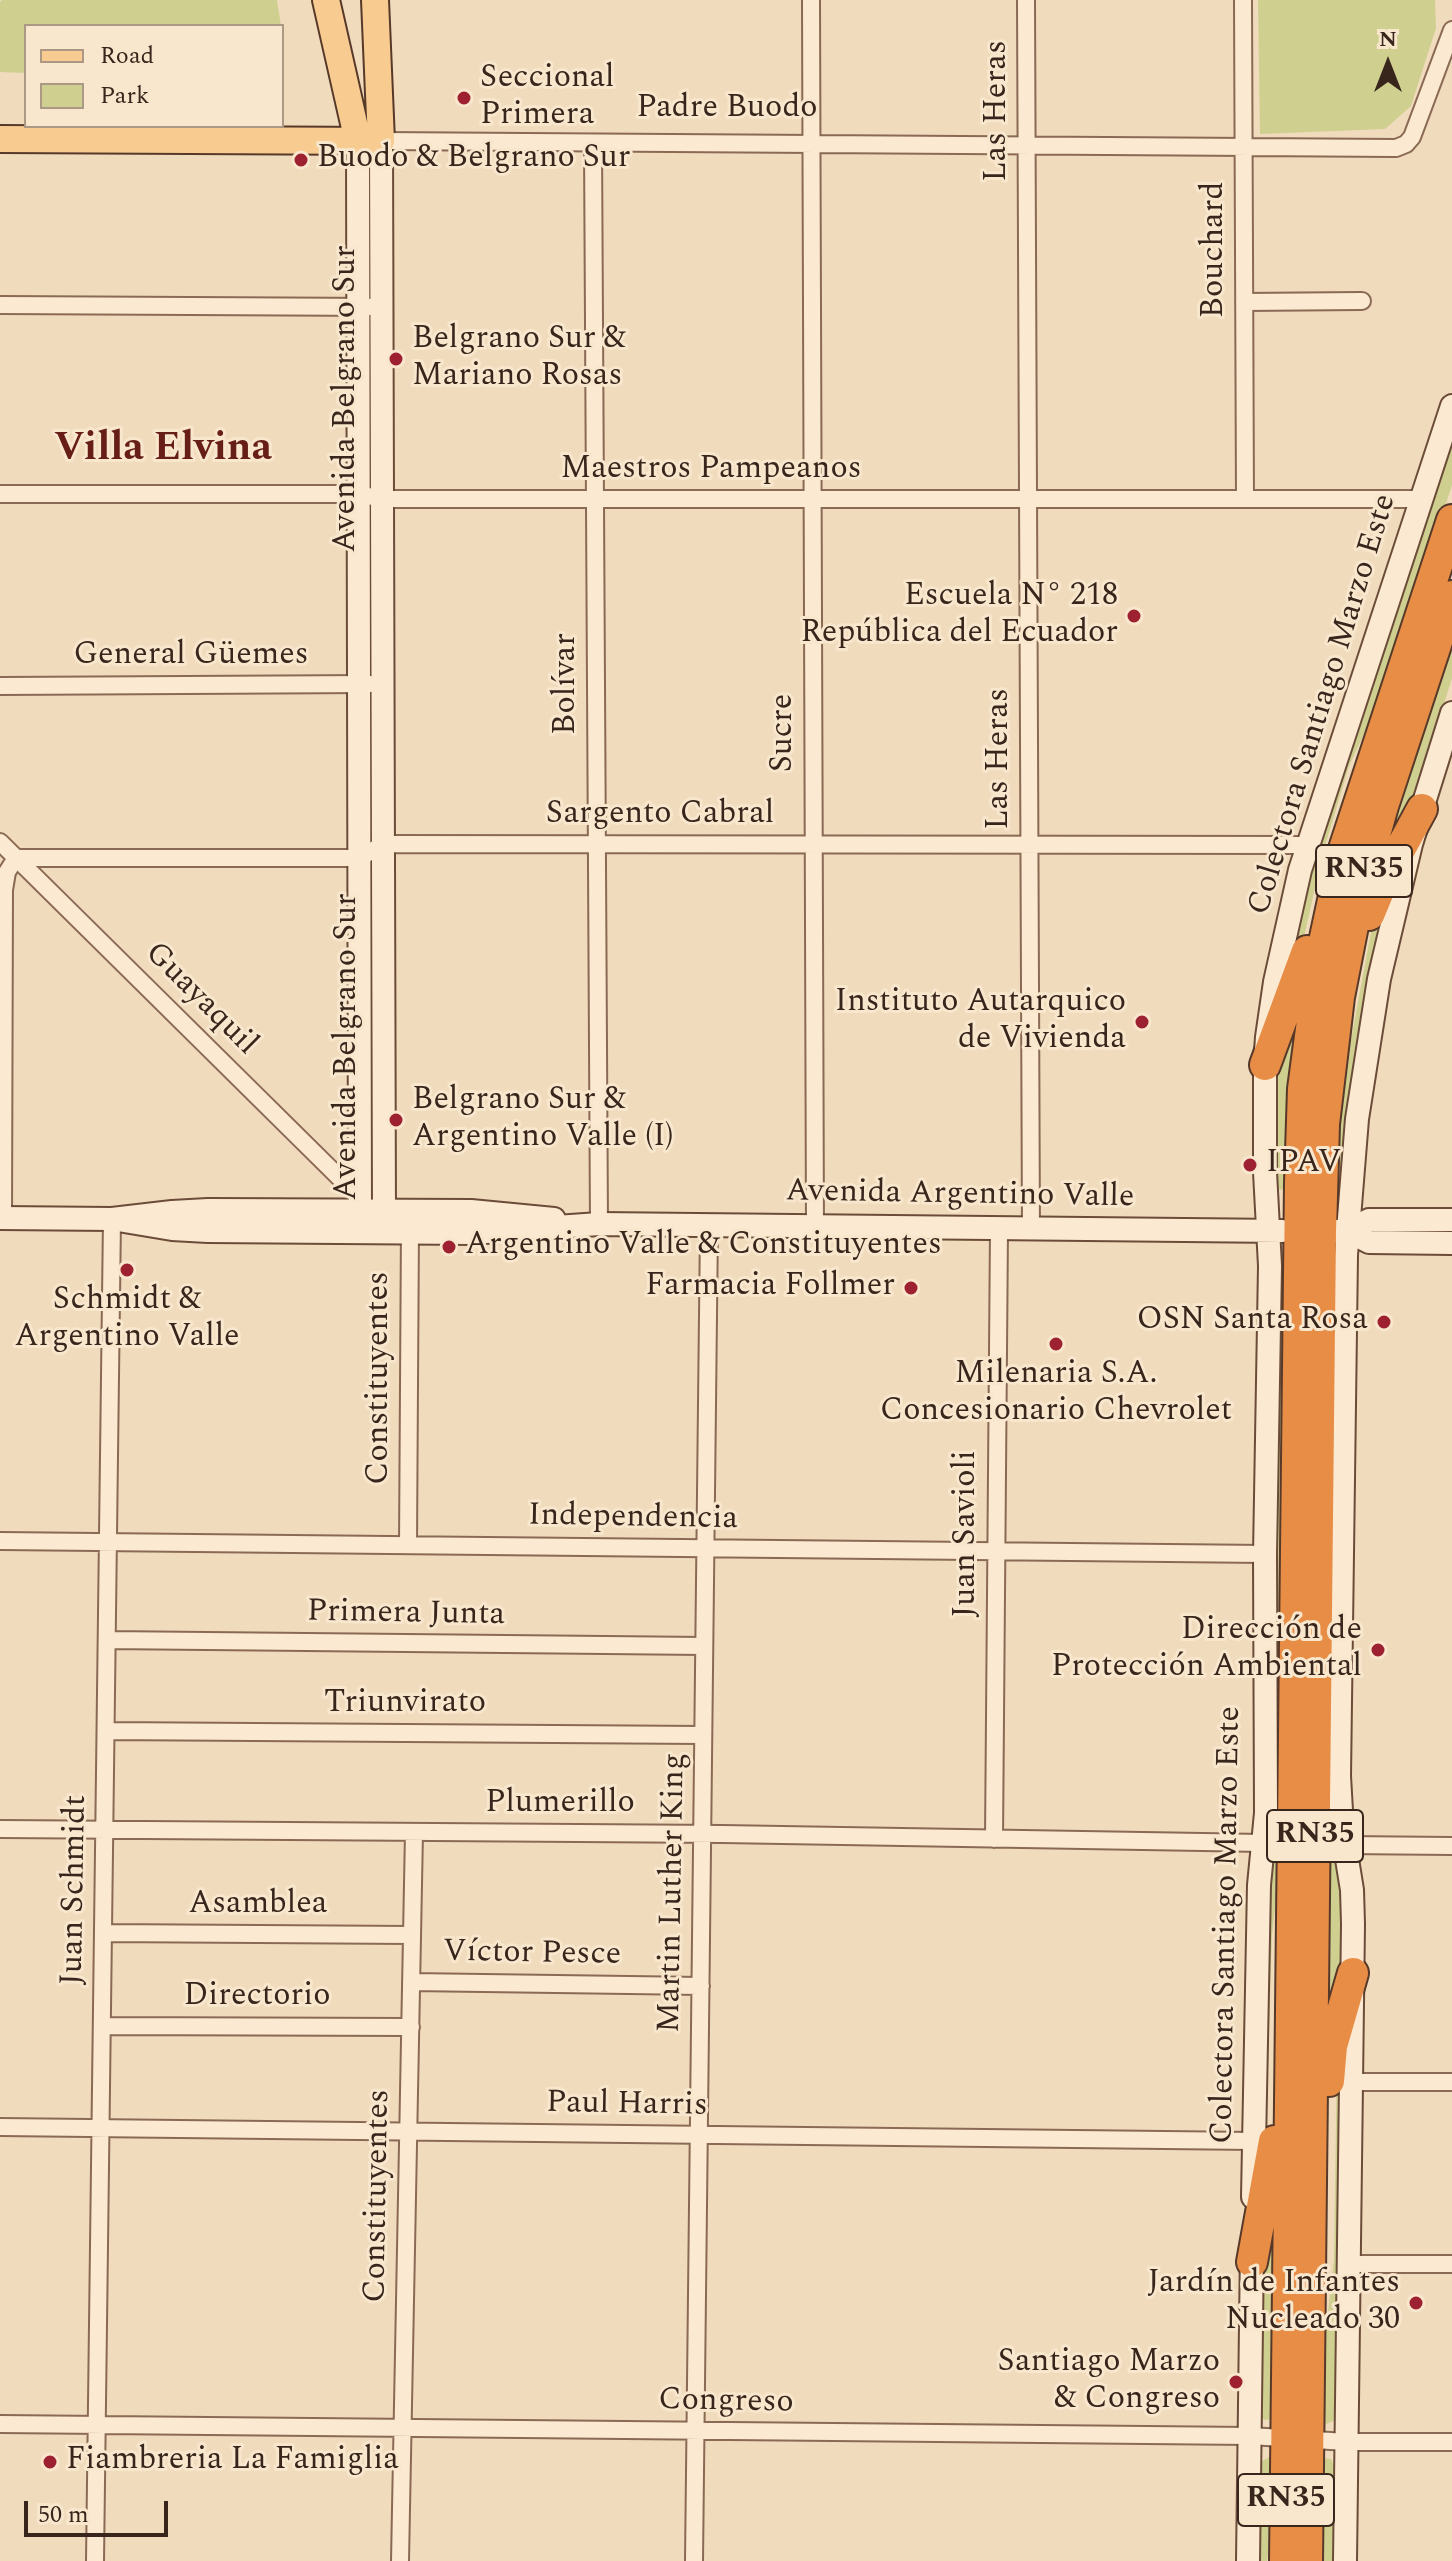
<!DOCTYPE html>
<html>
<head>
<meta charset="utf-8">
<style>
  body { margin:0 }
  #map { position:relative; width:1452px; height:2561px; overflow:hidden; background:#f1dbbd; font-family:Spectral,serif }
  canvas { display:block }
  .legend { position:absolute; left:24px; top:24px; width:260px; height:104px; box-sizing:border-box; background:#f8e6cd; border:2px solid #ab9986; margin:0; padding:10px 14px; list-style:none; font-size:24px; color:#38251b }
  .legend li { display:flex; align-items:center; gap:16px; height:40px }
  .legend b { width:40px; border:2px solid #ab9986 }
  .north { position:absolute; left:1348px; top:24px; width:80px; height:80px; -webkit-text-stroke:6px #f8e6cd; paint-order:stroke; rotate:0deg; font-size:22px; font-weight:700; line-height:32px; text-align:center; color:#38251b }
  .north::after { content:''; display:block; margin:auto; width:28px; height:36px; background:#38251b; clip-path:polygon(50% 0,100% 100%,50% 72%,0 100%) }
  .scale { position:absolute; left:24px; top:2501px; width:144px; height:36px; box-sizing:border-box; border:4px solid #38251b; border-top:0; padding-left:10px; font-size:24px; line-height:28px; white-space:nowrap; color:#38251b; -webkit-text-stroke:6px #f8e6cd; paint-order:stroke }
</style>
</head>
<body>
<div id="map">
<canvas width="1452" height="2561"></canvas>
<ul class="legend">
<li><b style="height:10px;background:#f8cb91"></b>Road</li>
<li><b style="height:22px;background:#cfcf90"></b>Park</li>
</ul>
<div class="north">N</div>
<div class="scale">50 m</div>
</div>
<script>
const ctx = document.querySelector('canvas').getContext('2d');
ctx.lineJoin = 'round';
function fillPath(path, color) {
  ctx.fillStyle = color;
  ctx.fill(path, 'evenodd');
}
function poly(rows) {
  const path = new Path2D();
  for (const r of rows) {
    path.moveTo(r[0], r[1]);
    for (let i = 2; i < r.length; i += 2) path.lineTo(r[i], r[i + 1]);
  }
  return path;
}
function stroke(path, color, width, dash) {
  ctx.strokeStyle = color;
  ctx.lineWidth = width;
  ctx.lineCap = dash ? 'butt' : 'round';
  ctx.setLineDash(dash || []);
  ctx.stroke(path);
}
function write(font, color, halo, rows, align = 'center') {
  ctx.font = font + ' Spectral,serif';
  ctx.lineWidth = 6;
  ctx.setLineDash([]);
  ctx.textBaseline = 'middle';
  ctx.strokeStyle = halo;
  ctx.fillStyle = color;
  for (const [text, x, y, turn = 0] of rows) {
    ctx.save();
    ctx.translate(x, y);
    ctx.rotate((+turn || 0) * Math.PI / 180);
    ctx.textAlign = isNaN(turn) ? turn : align;
    if (halo) ctx.strokeText(text, 0, 0);
    ctx.fillText(text, 0, 0);
    ctx.restore();
  }
}
const green = poly([
  [2,0,277,0,281,26,26,26,26,73,0,72,0,2],
  [1258,0,1435,0,1436,28,1411,106,1385,129,1260,134],
  [1452,435,1452,485,1388,683,1349,766,1322,856,1301,951,1288,986,1299,917,1316,851],
  [1452,628,1452,678,1417,791,1374,876],
  [1387,899,1357,1036,1341,1186,1337,1187,1334,1131,1372,927],
  [1301,987,1287,1187,1282,1190,1276,1188,1274,1078],
  [1284,1269,1281,1859,1272,1935,1265,2161,1267,1898,1278,1824,1275,1463,1280,1273],
  [1329,1274,1329,1809,1343,1910,1342,1964,1328,2040],
  [1341,2051,1336,2420,1326,2424,1321,2420,1322,2365,1334,2259,1337,2053],
  [1274,2185,1273,2419,1265,2420,1260,2417,1262,2246],
  [1273,2455,1274,2511,1267,2561,1255,2561,1257,2464],
  [1322,2458,1331,2459,1335,2467,1334,2561,1316,2561]
]);
const street = poly([
  [811,0,815,1227],
  [1026,0,1031,1229],
  [1243,0,1245,499],
  [381,141,1396,148,1406,144,1412,137,1452,30],
  [593,143,599,1224],
  [1244,302,1362,301],
  [0,305,381,307],
  [0,494,359,494,382,499,1421,499],
  [0,686,370,684],
  [0,842,360,1198],
  [16,858,360,858,383,844,1308,845],
  [3,1218,4,890,7,872,16,858],
  [0,1541,1265,1554],
  [408,1545,410,1225],
  [107,1640,704,1646],
  [106,1731,703,1735],
  [0,1829,722,1834,1263,1843],
  [994,1839,999,1229],
  [1344,1845,1452,1846],
  [104,1933,412,1935],
  [411,1982,701,1986],
  [103,2026,411,2027],
  [1351,2082,1452,2082],
  [0,2127,1254,2141],
  [1349,2264,1452,2264],
  [0,2424,1250,2436,1347,2442,1452,2442],
  [95,2561,112,1219],
  [400,2561,414,1832],
  [694,2561,709,1226]
]);
const secondary = poly([
  [358,141,360,1211,363,1223,372,1232],
  [0,1218,112,1219,172,1212,208,1210,471,1211,554,1219],
  [112,1219,172,1229,208,1231,471,1233,599,1224,1282,1231],
  [1336,1231,1348,1231,1369,1242,1452,1243],
  [1348,1231,1369,1220,1452,1220],
  [372,1232,380,1225,384,1211,381,141],
  [1253,2197,1259,1885,1266,1813,1265,1554,1270,1266,1265,1172,1265,1065,1267,1037,1275,982,1300,870,1452,406],
  [1248,2561,1252,2247],
  [1345,2561,1353,1924,1352,1890,1342,1828,1339,1776,1346,1255,1357,1119,1379,979,1411,844,1452,713]
]);
const primary = poly([
  [326,0,358,141],
  [0,139,381,141,375,0]
]);
const highway = poly([
  [1369,915,1384,879,1422,809],
  [1265,1065,1307,951],
  [1329,2081,1332,2046,1353,1973],
  [1252,2262,1274,2141],
  [1285,2561,1300,1183,1303,1089,1320,961,1344,849,1452,520],
  [1307,2561,1321,1231,1324,1124,1339,997,1361,885,1383,806,1452,596]
]);
const markers = [
  [464,98,8,"#9d2131"],
  [301,160,8,"#9d2131"],
  [396,359,8,"#9d2131"],
  [1134,616,8,"#9d2131"],
  [1142,1022,8,"#9d2131"],
  [396,1120,8,"#9d2131"],
  [1250,1165,8,"#9d2131"],
  [449,1247,8,"#9d2131"],
  [127,1270,8,"#9d2131"],
  [911,1288,8,"#9d2131"],
  [1384,1322,8,"#9d2131"],
  [1056,1344,8,"#9d2131"],
  [1378,1650,8,"#9d2131"],
  [1416,2303,8,"#9d2131"],
  [1236,2382,8,"#9d2131"],
  [50,2462,8,"#9d2131"]
];
const shields = [
  [1364,871,96],
  [1315,1836,96],
  [1286,2500,96]
];
const shieldNames = [
  ["RN35",1364,871],
  ["RN35",1315,1836],
  ["RN35",1286,2500]
];
const poiNames = [
  ["Seccional",480,80],
  ["Primera",480,117],
  ["Buodo & Belgrano Sur",317,160],
  ["Belgrano Sur &",412,341],
  ["Mariano Rosas",412,378],
  ["Escuela N° 218",1118,598,"right"],
  ["República del Ecuador",1118,635,"right"],
  ["Instituto Autarquico",1126,1004,"right"],
  ["de Vivienda",1126,1041,"right"],
  ["Belgrano Sur &",412,1102],
  ["Argentino Valle (I)",412,1139],
  ["IPAV",1266,1165],
  ["Argentino Valle & Constituyentes",465,1247],
  ["Farmacia Follmer",895,1288,"right"],
  ["Schmidt &",127,1302,"center"],
  ["Argentino Valle",127,1339,"center"],
  ["OSN Santa Rosa",1368,1322,"right"],
  ["Milenaria S.A.",1056,1376,"center"],
  ["Concesionario Chevrolet",1056,1413,"center"],
  ["Dirección de",1362,1632,"right"],
  ["Protección Ambiental",1362,1669,"right"],
  ["Jardín de Infantes",1400,2285,"right"],
  ["Nucleado 30",1400,2322,"right"],
  ["Santiago Marzo",1220,2364,"right"],
  ["& Congreso",1220,2401,"right"],
  ["Fiambreria La Famiglia",66,2462]
];
const streetNames = [
  ["Padre Buodo",727,110],
  ["Las Heras",999,111,-90],
  ["Bouchard",1216,250,-90],
  ["Avenida Belgrano Sur",348,399,-90],
  ["Maestros Pampeanos",711,471],
  ["General Güemes",191,657],
  ["Bolívar",568,684,-90],
  ["Colectora Santiago Marzo Este",1324,705,-73],
  ["Sucre",785,733,-90],
  ["Las Heras",1001,759,-90],
  ["Sargento Cabral",660,816],
  ["Guayaquil",200,1000,45],
  ["Avenida Belgrano Sur",349,1047,-90],
  ["Avenida Argentino Valle",960,1196,1],
  ["Constituyentes",381,1378,-90],
  ["Independencia",633,1519,1],
  ["Juan Savioli",968,1534,-90],
  ["Primera Junta",406,1615,1],
  ["Triunvirato",405,1705],
  ["Plumerillo",560,1805],
  ["Juan Schmidt",76,1890,-89],
  ["Martin Luther King",674,1893,-89],
  ["Asamblea",258,1906],
  ["Colectora Santiago Marzo Este",1228,1925,-89],
  ["Víctor Pesce",532,1955,1],
  ["Directorio",257,1998],
  ["Paul Harris",627,2106,1],
  ["Constituyentes",379,2196,-89],
  ["Congreso",726,2403,1]
];
const districtNames = [
  ["Villa Elvina",163,451]
];
fillPath(green, '#cfcf90');
stroke(street, '#8a6a55', 20);
stroke(secondary, '#6b4c38', 26);
stroke(primary, '#57392a', 30);
stroke(highway, '#57392a', 34);
stroke(street, '#fbe9d1', 16);
stroke(secondary, '#fbe9d1', 22);
stroke(primary, '#f8cb91', 26);
stroke(highway, '#e78d46', 30);
for (const [x, y, r, color] of markers) {
  const dot = new Path2D();
  dot.arc(x, y, r, 0, 2 * Math.PI);
  ctx.fillStyle = color;
  ctx.fill(dot);
  stroke(dot, '#f8e6cd', 3);
}
for (const [x, y, w] of shields) {
  const box = new Path2D();
  box.roundRect(x - w / 2, y - 26, w, 52, 6);
  ctx.fillStyle = '#f8e6cd';
  ctx.fill(box);
  stroke(box, '#38251b', 2);
}
write('bold 30px', '#38251b', null, shieldNames);
write('32px', '#38251b', '#f8e6cd', poiNames, 'left');
write('32px', '#38251b', '#f8e6cd', streetNames);
write('bold 40px', '#671e17', '#f8e6cd', districtNames);
</script>
</body>
</html>
